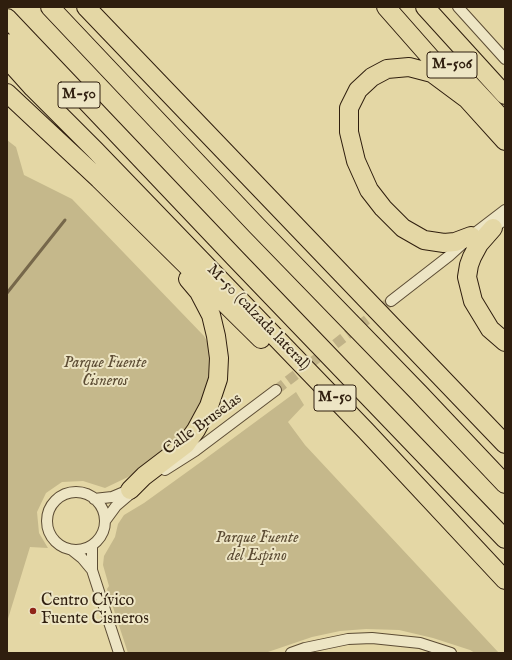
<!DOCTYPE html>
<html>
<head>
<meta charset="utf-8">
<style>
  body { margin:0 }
  #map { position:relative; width:512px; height:660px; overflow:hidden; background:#e4d7a5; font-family:"IM FELL English",serif }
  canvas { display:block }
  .frame { position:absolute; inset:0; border:8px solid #2f1e0e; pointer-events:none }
</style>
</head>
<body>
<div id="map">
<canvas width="512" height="660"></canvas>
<div class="frame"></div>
</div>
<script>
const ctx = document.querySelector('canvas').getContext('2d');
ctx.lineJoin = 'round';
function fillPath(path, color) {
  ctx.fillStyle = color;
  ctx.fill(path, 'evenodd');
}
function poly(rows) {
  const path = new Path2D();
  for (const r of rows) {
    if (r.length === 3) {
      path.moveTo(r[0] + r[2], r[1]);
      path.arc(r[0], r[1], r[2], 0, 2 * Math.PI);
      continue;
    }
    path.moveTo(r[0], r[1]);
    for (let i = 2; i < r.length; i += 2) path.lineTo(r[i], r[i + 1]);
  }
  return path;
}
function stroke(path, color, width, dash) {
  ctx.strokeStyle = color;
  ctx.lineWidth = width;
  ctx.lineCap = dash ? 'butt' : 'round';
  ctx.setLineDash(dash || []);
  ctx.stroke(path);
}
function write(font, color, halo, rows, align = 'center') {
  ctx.font = font + ' "IM FELL English",serif';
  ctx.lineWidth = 4;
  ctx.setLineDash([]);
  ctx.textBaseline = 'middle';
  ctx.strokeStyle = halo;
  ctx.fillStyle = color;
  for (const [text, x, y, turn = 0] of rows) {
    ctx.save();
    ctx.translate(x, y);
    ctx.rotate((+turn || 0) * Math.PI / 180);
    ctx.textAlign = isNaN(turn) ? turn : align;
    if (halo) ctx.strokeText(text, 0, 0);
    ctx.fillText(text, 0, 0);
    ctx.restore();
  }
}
const green = poly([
  [7,140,16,147,24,175,72,199,204,336,211,348,209,384,202,405,191,424,164,453,128,477,105,488,83,481,62,482,46,493,37,512,39,533,48,548,30,547,7,622],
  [296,392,304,405,288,422,305,445,499,653,475,653,470,650,433,638,399,630,366,629,340,631,312,637,265,653,128,653,107,589,109,586,103,565,104,556,115,537,118,524,124,515,144,503,205,459]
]);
const stream = poly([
  [7,293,65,220]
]);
const streetTunnel = poly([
  [276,390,391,301]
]);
const street = poly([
  [458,7,505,59],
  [490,231,505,219],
  [391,301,449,256,471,236,505,210],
  [165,470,195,451,276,390],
  [76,521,29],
  [94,499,112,497,131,489],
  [105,521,116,506,136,489],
  [92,546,92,570,119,653],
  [72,550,82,558,92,570],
  [291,653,305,648,348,639,372,638,420,643,451,653]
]);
const highway = poly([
  [50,7,256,225,419,393,505,484],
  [86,7,505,444],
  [386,7,467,99,505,141],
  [425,7,505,95],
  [7,18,235,258,505,539],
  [7,43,67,97],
  [7,59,33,88,95,150,366,431,505,580],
  [451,64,505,122],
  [7,93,99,179,261,339],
  [467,99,432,73,409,67,387,69,372,77,358,90,349,108,349,132,356,161,369,190,383,208,403,228,424,240,444,243,455,242,471,236],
  [493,228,479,244,472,257,469,265,467,277,473,301,490,329,505,342],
  [130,490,144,476,186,444,196,430,209,406,218,379,219,358,216,336,211,315,199,292,188,279]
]);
const markers = [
  [33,611,4,"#8f2418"]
];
const shields = [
  [452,65,50],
  [79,95,42],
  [335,398,42]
];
const shieldNames = [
  ["M-506",452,65],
  ["M-50",79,95],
  ["M-50",335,398]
];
const streetNames = [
  ["M-50 (calzada lateral)",258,318,46],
  ["Calle Bruselas",203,425,-36]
];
const parkNames = [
  ["Parque Fuente",105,364],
  ["Cisneros",105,382],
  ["Parque Fuente",257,539],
  ["del Espino",257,557]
];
const poiNames = [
  ["Centro Cívico",41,602],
  ["Fuente Cisneros",41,620]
];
fillPath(green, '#c5b88b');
stroke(stream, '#76674a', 3);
stroke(streetTunnel, '#c0b287', 10, [10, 5]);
stroke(street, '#5c4c34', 12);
stroke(highway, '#2f1e0e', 20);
stroke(street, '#ede5c4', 10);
stroke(highway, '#e4d7a5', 18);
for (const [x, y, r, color] of markers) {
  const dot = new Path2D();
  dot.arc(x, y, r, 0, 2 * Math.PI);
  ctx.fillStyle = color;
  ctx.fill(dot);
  stroke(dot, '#ede5c4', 1.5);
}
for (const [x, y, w] of shields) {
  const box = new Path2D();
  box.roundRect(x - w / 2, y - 13, w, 26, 3);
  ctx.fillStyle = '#ede5c4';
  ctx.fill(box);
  stroke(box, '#2f1e0e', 1);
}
write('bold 15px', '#2f1e0e', null, shieldNames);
write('16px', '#2f1e0e', '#ede5c4', streetNames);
write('italic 16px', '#5c4c34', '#ede5c4', parkNames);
write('16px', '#2f1e0e', '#ede5c4', poiNames, 'left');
</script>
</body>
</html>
